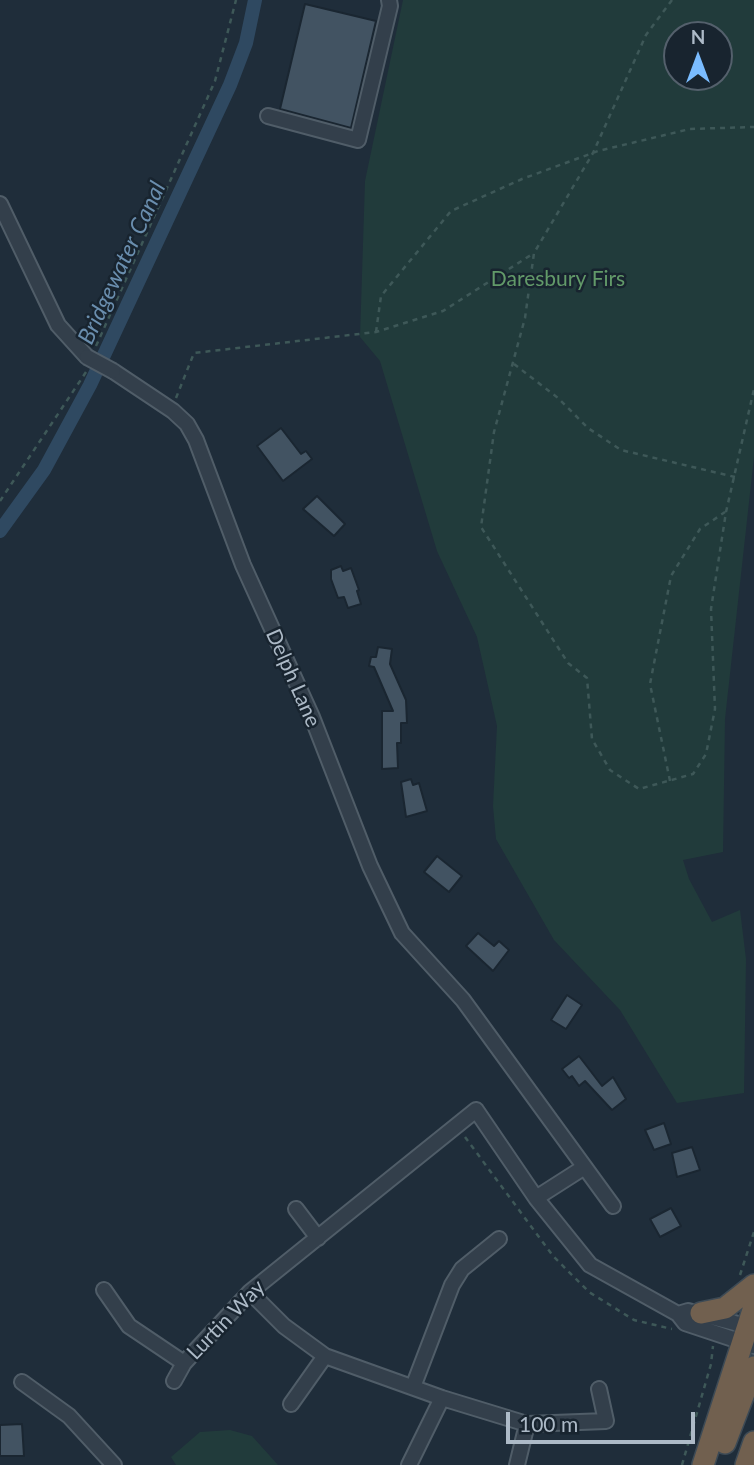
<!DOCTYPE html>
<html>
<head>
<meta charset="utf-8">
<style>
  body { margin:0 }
  #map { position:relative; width:754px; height:1465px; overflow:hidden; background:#1f2d3a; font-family:Lato,sans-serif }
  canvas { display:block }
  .north { position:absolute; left:663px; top:21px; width:70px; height:70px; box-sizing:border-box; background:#18242f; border:2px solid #54606c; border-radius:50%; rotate:0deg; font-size:19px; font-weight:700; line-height:28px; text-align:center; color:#adbac7 }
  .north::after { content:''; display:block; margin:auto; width:24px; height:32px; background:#7abcff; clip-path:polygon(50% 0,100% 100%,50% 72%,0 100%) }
  .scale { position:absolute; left:506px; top:1412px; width:189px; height:32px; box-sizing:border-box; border:4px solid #adbac7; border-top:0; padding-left:9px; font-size:21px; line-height:24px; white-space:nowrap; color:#adbac7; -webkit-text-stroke:5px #18242f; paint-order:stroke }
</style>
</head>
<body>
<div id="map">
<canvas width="754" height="1465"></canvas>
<div class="north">N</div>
<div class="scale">100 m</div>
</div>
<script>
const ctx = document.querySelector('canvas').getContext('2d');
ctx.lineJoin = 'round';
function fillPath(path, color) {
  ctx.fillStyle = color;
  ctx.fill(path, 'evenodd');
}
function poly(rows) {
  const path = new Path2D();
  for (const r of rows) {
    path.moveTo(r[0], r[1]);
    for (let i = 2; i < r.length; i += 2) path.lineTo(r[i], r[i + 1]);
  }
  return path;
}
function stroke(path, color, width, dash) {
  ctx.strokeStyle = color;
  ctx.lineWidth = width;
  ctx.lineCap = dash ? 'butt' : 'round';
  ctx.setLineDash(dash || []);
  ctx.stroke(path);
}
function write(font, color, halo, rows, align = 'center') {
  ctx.font = font + ' Lato,sans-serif';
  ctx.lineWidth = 5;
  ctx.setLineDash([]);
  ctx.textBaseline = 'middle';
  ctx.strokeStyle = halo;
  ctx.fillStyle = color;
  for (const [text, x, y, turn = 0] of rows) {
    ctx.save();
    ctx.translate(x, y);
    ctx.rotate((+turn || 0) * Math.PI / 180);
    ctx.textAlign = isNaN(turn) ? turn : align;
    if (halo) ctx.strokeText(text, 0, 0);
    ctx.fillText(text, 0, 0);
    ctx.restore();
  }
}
const green = poly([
  [403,0,754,0,754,457,725,719,723,852,683,860,689,879,712,922,740,910,746,959,744,1093,677,1103,620,1010,554,940,496,839,493,806,497,726,477,637,437,551,380,361,360,337,365,181],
  [719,35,719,77,677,77,677,35],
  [230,1430,252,1436,278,1465,176,1465,171,1457,200,1432]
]);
const canal = poly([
  [0,531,44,470,90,385,230,85,246,43,255,0]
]);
const building = poly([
  [305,4,376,21,351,128,280,109,305,4],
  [281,428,301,454,306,451,312,459,283,481,257,446,281,428],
  [317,496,345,524,334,536,303,509,317,496],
  [341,566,343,571,351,568,359,590,357,591,361,604,348,608,344,597,338,598,331,579,331,570,341,566],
  [378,647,392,649,390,664,406,700,407,723,401,723,401,743,397,743,398,768,382,769,382,711,393,711,374,667,369,666,371,657,376,657,378,647],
  [411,779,413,785,419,783,427,811,406,817,401,782,411,779],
  [437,856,462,876,449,892,424,872,437,856],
  [478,933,494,946,499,941,509,950,493,971,466,946,478,933],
  [567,995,582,1005,566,1029,551,1020,567,995],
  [579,1056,602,1086,613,1077,626,1099,612,1110,585,1081,579,1086,572,1076,569,1078,562,1069,579,1056],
  [664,1123,671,1144,654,1150,645,1130,664,1123],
  [692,1147,700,1170,677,1177,672,1153,692,1147],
  [671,1208,681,1226,660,1237,650,1219,671,1208],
  [22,1424,24,1456,0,1456,0,1425,22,1424]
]);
const path = poly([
  [672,0,646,35,593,153,534,253,525,318,494,432,481,527,568,663,587,678,592,739,610,770,639,789,693,774,706,754,715,709,711,609,726,512,754,389],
  [376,332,381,296,451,211,522,179,598,151,690,129,754,127],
  [84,334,102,333],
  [96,346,215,81,236,0],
  [514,364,558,398,588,428,621,450,735,477],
  [176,398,194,353,376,332,443,311,534,253],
  [0,501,86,372],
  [670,781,650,684,671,576,700,529,725,512],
  [465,1137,553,1256,589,1292,634,1320,672,1329],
  [740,1275,754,1232],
  [682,1465,711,1364,713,1346]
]);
const minor = poly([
  [268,116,358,140,390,6,389,0],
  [0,204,58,325,87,357],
  [113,371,173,411,187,424,196,440,243,565,312,717,370,866,402,933,463,1000,613,1206],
  [536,1198,583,1168],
  [296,1209,318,1238],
  [104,1290,129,1326,184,1363],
  [250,1292,284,1326,325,1356,442,1398,527,1424,606,1421,599,1389],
  [678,1314,688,1311,754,1328],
  [174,1381,184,1363,250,1292,476,1110,536,1198,590,1265,678,1314,685,1323,754,1346],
  [22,1382,69,1416,114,1465],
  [413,1387,452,1285,462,1269,499,1239],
  [291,1404,325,1356],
  [409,1465,442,1398],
  [517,1465,527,1424]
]);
const highway = poly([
  [701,1313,725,1308,754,1285],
  [725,1443,754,1367],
  [703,1465,754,1307],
  [746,1465,754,1442]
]);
const minorBridge = poly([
  [87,357,113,371]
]);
const parkNames = [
  ["Daresbury Firs",558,279]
];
const streetNames = [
  ["Delph Lane",293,678,66],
  ["Lurtin Way",226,1320,-46]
];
const waterNames = [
  ["Bridgewater Canal",122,263,-65]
];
fillPath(green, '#213b3b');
stroke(canal, '#2f4961', 14);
fillPath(building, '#425362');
stroke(building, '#1a2631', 2);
stroke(minor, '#505d68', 18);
stroke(highway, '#3d4a55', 24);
stroke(path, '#3e5858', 2.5, [5, 5]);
stroke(minor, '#333f4b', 14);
stroke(highway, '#71604f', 21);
stroke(minorBridge, '#505d68', 18, []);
stroke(minorBridge, '#333f4b', 14);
write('21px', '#629a69', '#18242f', parkNames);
write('21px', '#adbac7', '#18242f', streetNames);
write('italic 23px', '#6a8eae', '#18242f', waterNames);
</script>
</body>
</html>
